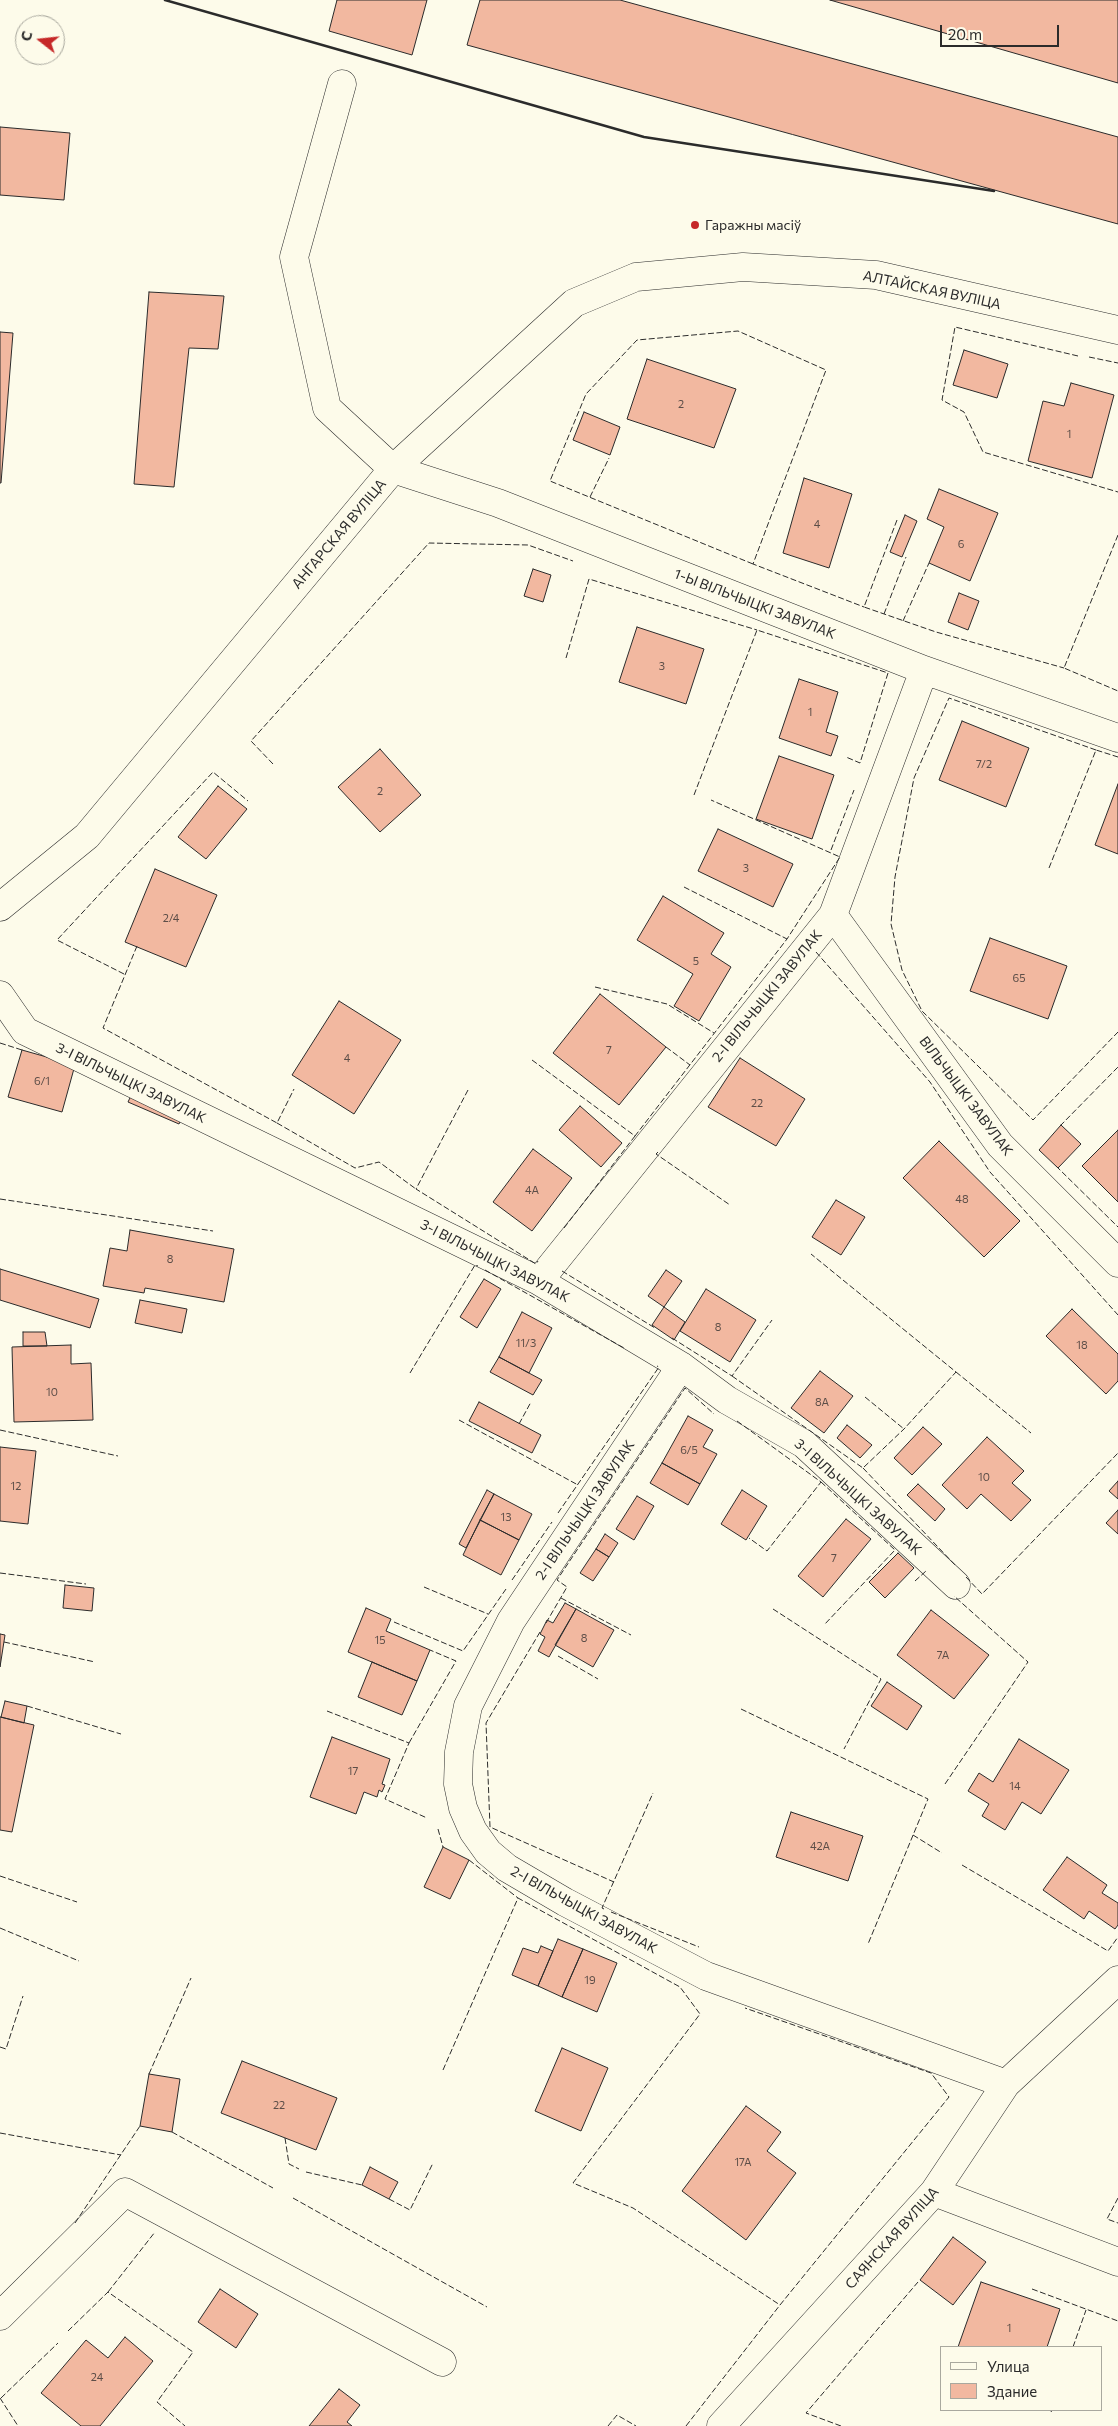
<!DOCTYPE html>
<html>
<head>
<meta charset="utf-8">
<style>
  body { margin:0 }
  #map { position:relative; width:1118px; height:2426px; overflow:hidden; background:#fdfbea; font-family:Commissioner,sans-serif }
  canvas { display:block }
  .legend { position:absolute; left:940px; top:2346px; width:162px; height:65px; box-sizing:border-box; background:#fdfbea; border:1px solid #a9a89e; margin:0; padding:6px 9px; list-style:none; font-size:15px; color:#2b2b2b }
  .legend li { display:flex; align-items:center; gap:10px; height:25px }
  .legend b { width:25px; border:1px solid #a9a89e }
  .north { position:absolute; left:15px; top:15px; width:50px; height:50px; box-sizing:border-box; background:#fdfbea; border:1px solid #a9a89e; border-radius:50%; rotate:286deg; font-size:14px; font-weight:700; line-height:20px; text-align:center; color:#2b2b2b }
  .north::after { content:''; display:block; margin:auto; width:18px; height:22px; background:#c62828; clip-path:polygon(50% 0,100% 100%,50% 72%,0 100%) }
  .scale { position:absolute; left:940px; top:25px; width:119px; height:22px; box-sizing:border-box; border:2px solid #2b2b2b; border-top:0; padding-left:6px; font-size:15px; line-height:18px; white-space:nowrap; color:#2b2b2b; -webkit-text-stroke:4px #fdfbea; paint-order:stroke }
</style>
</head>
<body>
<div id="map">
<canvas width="1118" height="2426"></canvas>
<ul class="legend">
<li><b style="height:6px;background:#fdfbea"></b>Улица</li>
<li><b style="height:14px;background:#f2b8a0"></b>Здание</li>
</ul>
<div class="north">С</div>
<div class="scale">20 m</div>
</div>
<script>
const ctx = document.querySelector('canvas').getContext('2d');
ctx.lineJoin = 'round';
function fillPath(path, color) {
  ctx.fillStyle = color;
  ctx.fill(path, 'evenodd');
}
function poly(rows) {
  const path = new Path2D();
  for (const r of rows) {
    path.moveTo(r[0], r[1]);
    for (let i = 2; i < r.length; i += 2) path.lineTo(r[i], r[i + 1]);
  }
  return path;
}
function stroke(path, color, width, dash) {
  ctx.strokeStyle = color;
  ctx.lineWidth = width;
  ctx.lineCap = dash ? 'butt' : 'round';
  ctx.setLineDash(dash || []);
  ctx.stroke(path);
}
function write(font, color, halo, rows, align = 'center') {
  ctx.font = font + ' Commissioner,sans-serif';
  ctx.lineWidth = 4;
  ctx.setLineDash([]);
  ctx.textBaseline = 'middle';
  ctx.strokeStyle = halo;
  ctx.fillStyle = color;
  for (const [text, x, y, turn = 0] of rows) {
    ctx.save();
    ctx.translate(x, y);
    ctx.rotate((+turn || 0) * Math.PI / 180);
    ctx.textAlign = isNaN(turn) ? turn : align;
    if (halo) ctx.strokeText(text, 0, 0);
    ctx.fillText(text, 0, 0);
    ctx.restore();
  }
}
const building = poly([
  [337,0,427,0,412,55,329,31,337,0],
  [480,0,620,0,1118,137,1118,224,467,45,480,0],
  [830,0,1118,0,1118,83,830,0],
  [0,127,70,133,64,200,0,195,0,127],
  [149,292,224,296,218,349,189,348,174,487,134,484,149,292],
  [0,332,13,333,1,483,0,483,0,332],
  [964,350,1008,364,997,398,953,385,964,350],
  [647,359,736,389,714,448,627,419,647,359],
  [1071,383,1114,395,1092,478,1028,461,1043,401,1064,406,1071,383],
  [584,412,620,427,610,455,573,440,584,412],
  [804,478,852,494,829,568,783,553,804,478],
  [939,489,998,513,970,581,929,563,944,527,927,519,939,489],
  [905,515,917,521,902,557,890,552,905,515],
  [533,569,551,575,543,602,524,596,533,569],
  [959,593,979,601,968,630,948,622,959,593],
  [637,627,704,649,686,704,619,682,637,627],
  [799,679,838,692,826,732,838,736,831,756,779,738,799,679],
  [962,721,1029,748,1006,807,939,780,962,721],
  [380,749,421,795,380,832,338,787,380,749],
  [779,756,834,775,812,839,756,819,779,756],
  [1118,784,1118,854,1095,845,1118,784],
  [218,786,247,809,206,859,178,837,218,786],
  [718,829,793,864,773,907,698,871,718,829],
  [155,869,217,895,186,967,125,942,155,869],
  [663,896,724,933,711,954,731,967,699,1021,674,1006,693,974,637,940,663,896],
  [990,938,1067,966,1048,1019,970,991,990,938],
  [600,994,666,1047,619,1105,553,1053,600,994],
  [339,1001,401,1040,354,1114,292,1075,339,1001],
  [22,1050,75,1065,62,1112,8,1097,22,1050],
  [740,1058,805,1099,776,1146,708,1107,740,1058],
  [135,1087,186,1109,179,1124,128,1102,135,1087],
  [580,1106,622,1143,601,1167,559,1130,580,1106],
  [1061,1125,1081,1144,1058,1168,1039,1150,1061,1125],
  [1118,1130,1118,1202,1082,1166,1118,1130],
  [939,1141,1020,1221,984,1257,903,1178,939,1141],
  [533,1149,572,1178,532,1231,493,1202,533,1149],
  [836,1200,865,1217,841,1255,812,1237,836,1200],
  [130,1230,234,1249,224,1302,145,1288,144,1293,103,1286,110,1248,127,1251,130,1230],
  [0,1269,99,1299,90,1328,0,1300,0,1269],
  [666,1270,682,1281,664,1307,648,1296,666,1270],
  [484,1279,501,1289,477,1328,460,1317,484,1279],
  [706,1289,756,1320,730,1362,680,1331,706,1289],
  [140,1300,187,1309,182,1333,135,1323,140,1300],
  [664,1307,685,1322,674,1340,652,1325,664,1307],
  [1072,1309,1118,1354,1118,1381,1106,1394,1046,1336,1072,1309],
  [522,1312,552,1328,529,1373,499,1357,522,1312],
  [23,1332,45,1332,47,1346,23,1346,23,1332],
  [71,1345,71,1364,91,1363,93,1420,14,1422,12,1347,71,1345],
  [499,1357,542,1380,533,1395,490,1372,499,1357],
  [820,1371,853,1396,824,1433,791,1408,820,1371],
  [479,1402,541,1435,532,1453,469,1421,479,1402],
  [688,1416,713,1430,703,1447,717,1454,700,1484,662,1463,688,1416],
  [847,1425,872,1445,860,1458,837,1438,847,1425],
  [923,1427,942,1444,912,1475,894,1458,923,1427],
  [987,1437,1024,1471,1012,1483,1031,1500,1011,1521,981,1494,967,1509,942,1485,987,1437],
  [0,1447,36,1451,28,1524,0,1521,0,1447],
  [662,1463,700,1484,688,1505,650,1483,662,1463],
  [1118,1481,1118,1499,1109,1491,1118,1481],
  [918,1484,945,1509,935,1521,907,1495,918,1484],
  [487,1490,494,1494,466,1548,459,1544,487,1490],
  [742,1490,767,1506,746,1540,721,1524,742,1490],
  [494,1494,532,1514,519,1540,480,1520,494,1494],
  [637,1496,654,1506,634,1540,616,1529,637,1496],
  [1118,1510,1118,1534,1106,1523,1118,1510],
  [846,1519,871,1539,823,1597,798,1576,846,1519],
  [480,1520,519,1540,501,1575,463,1555,480,1520],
  [605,1534,618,1543,609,1557,596,1549,605,1534],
  [596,1549,609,1557,593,1581,580,1573,596,1549],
  [898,1553,914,1568,885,1598,869,1582,898,1553],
  [65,1585,94,1588,92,1611,63,1608,65,1585],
  [565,1603,576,1609,549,1657,538,1651,545,1637,540,1634,547,1620,553,1623,565,1603],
  [366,1608,391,1619,386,1631,430,1650,417,1681,348,1652,366,1608],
  [576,1609,614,1630,593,1667,555,1645,576,1609],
  [931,1610,989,1655,954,1699,897,1655,931,1610],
  [0,1634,5,1635,0,1667,0,1634],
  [372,1662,417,1681,402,1715,358,1697,372,1662],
  [887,1682,922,1706,907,1730,871,1706,887,1682],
  [5,1701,27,1706,24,1723,1,1717,5,1701],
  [0,1717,34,1725,12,1832,0,1830,0,1717],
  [332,1737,390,1759,382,1784,385,1785,382,1792,379,1790,377,1797,364,1792,356,1814,310,1797,332,1737],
  [1019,1739,1069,1770,1041,1814,1022,1802,1005,1830,982,1816,989,1804,968,1791,979,1773,993,1782,1019,1739],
  [791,1812,863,1836,848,1881,776,1857,791,1812],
  [443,1847,469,1860,450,1899,424,1887,443,1847],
  [1067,1857,1107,1885,1102,1893,1118,1903,1118,1925,1115,1929,1089,1911,1084,1919,1043,1890,1067,1857],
  [558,1939,583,1949,562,1997,538,1986,558,1939],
  [541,1946,553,1951,538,1986,512,1975,523,1948,538,1953,541,1946],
  [583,1949,617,1963,597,2012,562,1997,583,1949],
  [562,2048,608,2068,581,2131,535,2111,562,2048],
  [242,2061,337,2098,316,2150,221,2113,242,2061],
  [149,2074,180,2079,172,2132,140,2126,149,2074],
  [746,2106,781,2132,767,2151,796,2173,746,2240,682,2191,746,2106],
  [370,2167,398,2182,389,2199,362,2185,370,2167],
  [953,2237,986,2262,953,2305,920,2280,953,2237],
  [981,2282,1060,2309,1047,2347,958,2347,981,2282],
  [220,2289,258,2314,236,2348,198,2322,220,2289],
  [125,2337,153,2361,100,2426,81,2426,41,2393,86,2340,108,2358,125,2337],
  [339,2389,360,2405,347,2422,352,2426,309,2426,339,2389]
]);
const minor = poly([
  [342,84,294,257,327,408,393,469,498,503,924,670,1118,738],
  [833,915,1000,1145,1118,1263],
  [0,995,25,1031,539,1281,681,1366,727,1400,804,1444,956,1585],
  [539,1281,833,915,924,670],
  [681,1366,511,1621,468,1706,459,1752,458,1784,463,1808,473,1831,488,1852,507,1868,565,1902,706,1976,1006,2084],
  [934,2192,1118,2262],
  [0,2316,125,2192,442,2362],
  [721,2426,934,2192,1006,2084,1118,1980]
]);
const major = poly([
  [0,907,87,836,393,469,574,303,636,277,743,267,876,275,1118,330]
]);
const fence = poly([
  [1078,356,955,327,942,400,964,412,983,452,1118,492],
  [1089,357,1118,363],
  [590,497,609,458],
  [897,520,864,607,936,632,1064,668],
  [1118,535,1064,668,1118,691],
  [753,564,550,481,586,394,637,340,738,331,826,370,753,564,864,607],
  [884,614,906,557],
  [903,621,929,563],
  [566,658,589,579,757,630],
  [1096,750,949,698,914,778,895,877,891,924,902,970,922,1011,1033,1120,1118,1032],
  [273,764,251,741,429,543,528,545,573,561],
  [694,795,757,630,888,673,860,763,846,757],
  [831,850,854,790],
  [1049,868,1096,750,1118,757],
  [684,887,787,939],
  [137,946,103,1028,277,1123,294,1089],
  [816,952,930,1082,990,1172,1118,1315],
  [124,974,57,940,213,772,248,801],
  [595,987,667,1004,714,1033],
  [0,1043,22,1050],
  [666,1047,690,1065],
  [532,1060,635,1136,787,939,840,857,711,800],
  [468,1090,416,1189,536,1264,538,1261],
  [277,1123,355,1168,379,1162,416,1189],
  [1060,1126,1118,1067],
  [658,1152,656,1154,730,1205],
  [1056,1166,1118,1227],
  [0,1199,213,1231],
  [564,1228,635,1136],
  [485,1270,624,1348],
  [562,1271,655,1328],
  [672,1338,732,1376,772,1320],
  [956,1372,1031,1433],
  [410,1373,475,1265,478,1266],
  [732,1376,863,1468,904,1429,956,1372,811,1254],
  [865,1397,904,1429],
  [459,1420,578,1485],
  [737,1421,821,1482,767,1551,749,1538],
  [519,1424,531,1402],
  [0,1430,118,1456],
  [863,1468,956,1566],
  [821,1482,895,1550,824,1625],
  [558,1513,659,1367,657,1366],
  [0,1573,86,1584],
  [966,1577,982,1594,1118,1453],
  [512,1580,552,1522],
  [915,1581,926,1571],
  [424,1587,488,1614],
  [561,1598,631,1635],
  [773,1609,881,1679,844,1749],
  [394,1622,463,1651,506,1589],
  [546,1623,567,1587,557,1580,685,1388,714,1414],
  [540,1632,486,1723,490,1827,614,1882],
  [4,1642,95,1662],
  [558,1656,598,1679],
  [27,1706,121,1734],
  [741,1709,928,1799,868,1944],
  [327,1711,409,1743,385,1799,427,1818],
  [409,1743,456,1661,430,1650],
  [945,1784,1028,1662,954,1596],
  [438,1829,443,1847],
  [913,1835,942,1853],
  [469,1860,518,1898],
  [962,1865,1108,1951,1118,1937],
  [0,1876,77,1902],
  [604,1909,602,1908,653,1793],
  [611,1912,699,1947],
  [0,1928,79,1961],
  [0,2047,6,2049,23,1996],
  [443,2070,518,1898,680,1987,700,2014,573,2183,633,2208,780,2305,949,2097,931,2073,745,2008],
  [149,2074,191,1978],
  [172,2132,273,2188],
  [0,2133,121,2155],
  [285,2138,289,2164,299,2169],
  [306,2172,362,2185],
  [293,2198,487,2307],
  [1118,2198,1107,2219,1118,2223],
  [389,2199,410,2210,433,2163],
  [75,2223,140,2126],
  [1032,2289,1118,2321],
  [108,2292,155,2232],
  [68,2331,108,2292,193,2352,157,2402,185,2426],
  [1073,2347,1086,2310],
  [0,2398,18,2426],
  [1,2398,58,2343],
  [1051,2412,1052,2410],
  [608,2426,617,2415,636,2426],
  [686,2426,780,2305],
  [841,2426,806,2413,918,2282]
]);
const wall = poly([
  [165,0,644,137,994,191]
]);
const markers = [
  [695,225,5,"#c62828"]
];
const numberNames = [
  ["2",681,404],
  ["1",1069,434],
  ["4",817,524],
  ["6",961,544],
  ["3",662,666],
  ["1",810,712],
  ["7/2",984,764],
  ["2",380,791],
  ["3",746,868],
  ["2/4",171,918],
  ["5",696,961],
  ["65",1019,978],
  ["7",609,1050],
  ["4",347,1058],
  ["6/1",42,1081],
  ["22",757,1103],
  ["4А",532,1190],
  ["48",962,1199],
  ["8",170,1259],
  ["8",718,1327],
  ["11/3",526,1343],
  ["18",1082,1345],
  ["10",52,1392],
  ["8А",822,1402],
  ["6/5",689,1450],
  ["10",984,1477],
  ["12",16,1486],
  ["13",506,1517],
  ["7",834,1558],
  ["8",584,1638],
  ["15",380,1640],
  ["7А",943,1655],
  ["17",353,1771],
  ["14",1015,1786],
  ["42А",820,1846],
  ["19",590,1980],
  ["22",279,2105],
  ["17А",743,2162],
  ["1",1009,2328],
  ["24",97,2377]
];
const poiNames = [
  ["Гаражны масіў",705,225]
];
const streetNames = [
  ["АЛТАЙСКАЯ ВУЛІЦА",932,290,12],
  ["АНГАРСКАЯ ВУЛІЦА",339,534,-50],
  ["1-Ы ВІЛЬЧЫЦКІ ЗАВУЛАК",755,604,21],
  ["2-І ВІЛЬЧЫЦКІ ЗАВУЛАК",767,996,-51],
  ["3-І ВІЛЬЧЫЦКІ ЗАВУЛАК",131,1083,26],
  ["ВІЛЬЧЫЦКІ ЗАВУЛАК",966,1096,53],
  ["3-І ВІЛЬЧЫЦКІ ЗАВУЛАК",495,1261,27],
  ["3-І ВІЛЬЧЫЦКІ ЗАВУЛАК",858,1497,42],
  ["2-І ВІЛЬЧЫЦКІ ЗАВУЛАК",585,1510,-56],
  ["2-І ВІЛЬЧЫЦКІ ЗАВУЛАК",584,1910,29],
  ["САЯНСКАЯ ВУЛІЦА",892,2238,-48]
];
fillPath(building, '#f2b8a0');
stroke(building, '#2b2b2b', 1);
stroke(minor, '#2b2b2b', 29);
stroke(major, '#2b2b2b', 29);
stroke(minor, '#fdfbea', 28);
stroke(major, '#fdfbea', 28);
stroke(fence, '#2b2b2b', 1, [6, 2.5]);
stroke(wall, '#2b2b2b', 2.5);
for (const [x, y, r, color] of markers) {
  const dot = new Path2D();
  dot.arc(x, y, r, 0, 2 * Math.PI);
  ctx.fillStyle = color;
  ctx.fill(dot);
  stroke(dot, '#fdfbea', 2);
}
write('11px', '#5d4e48', null, numberNames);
write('14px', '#2b2b2b', '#fdfbea', poiNames, 'left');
write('14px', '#2b2b2b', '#fdfbea', streetNames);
</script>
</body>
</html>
